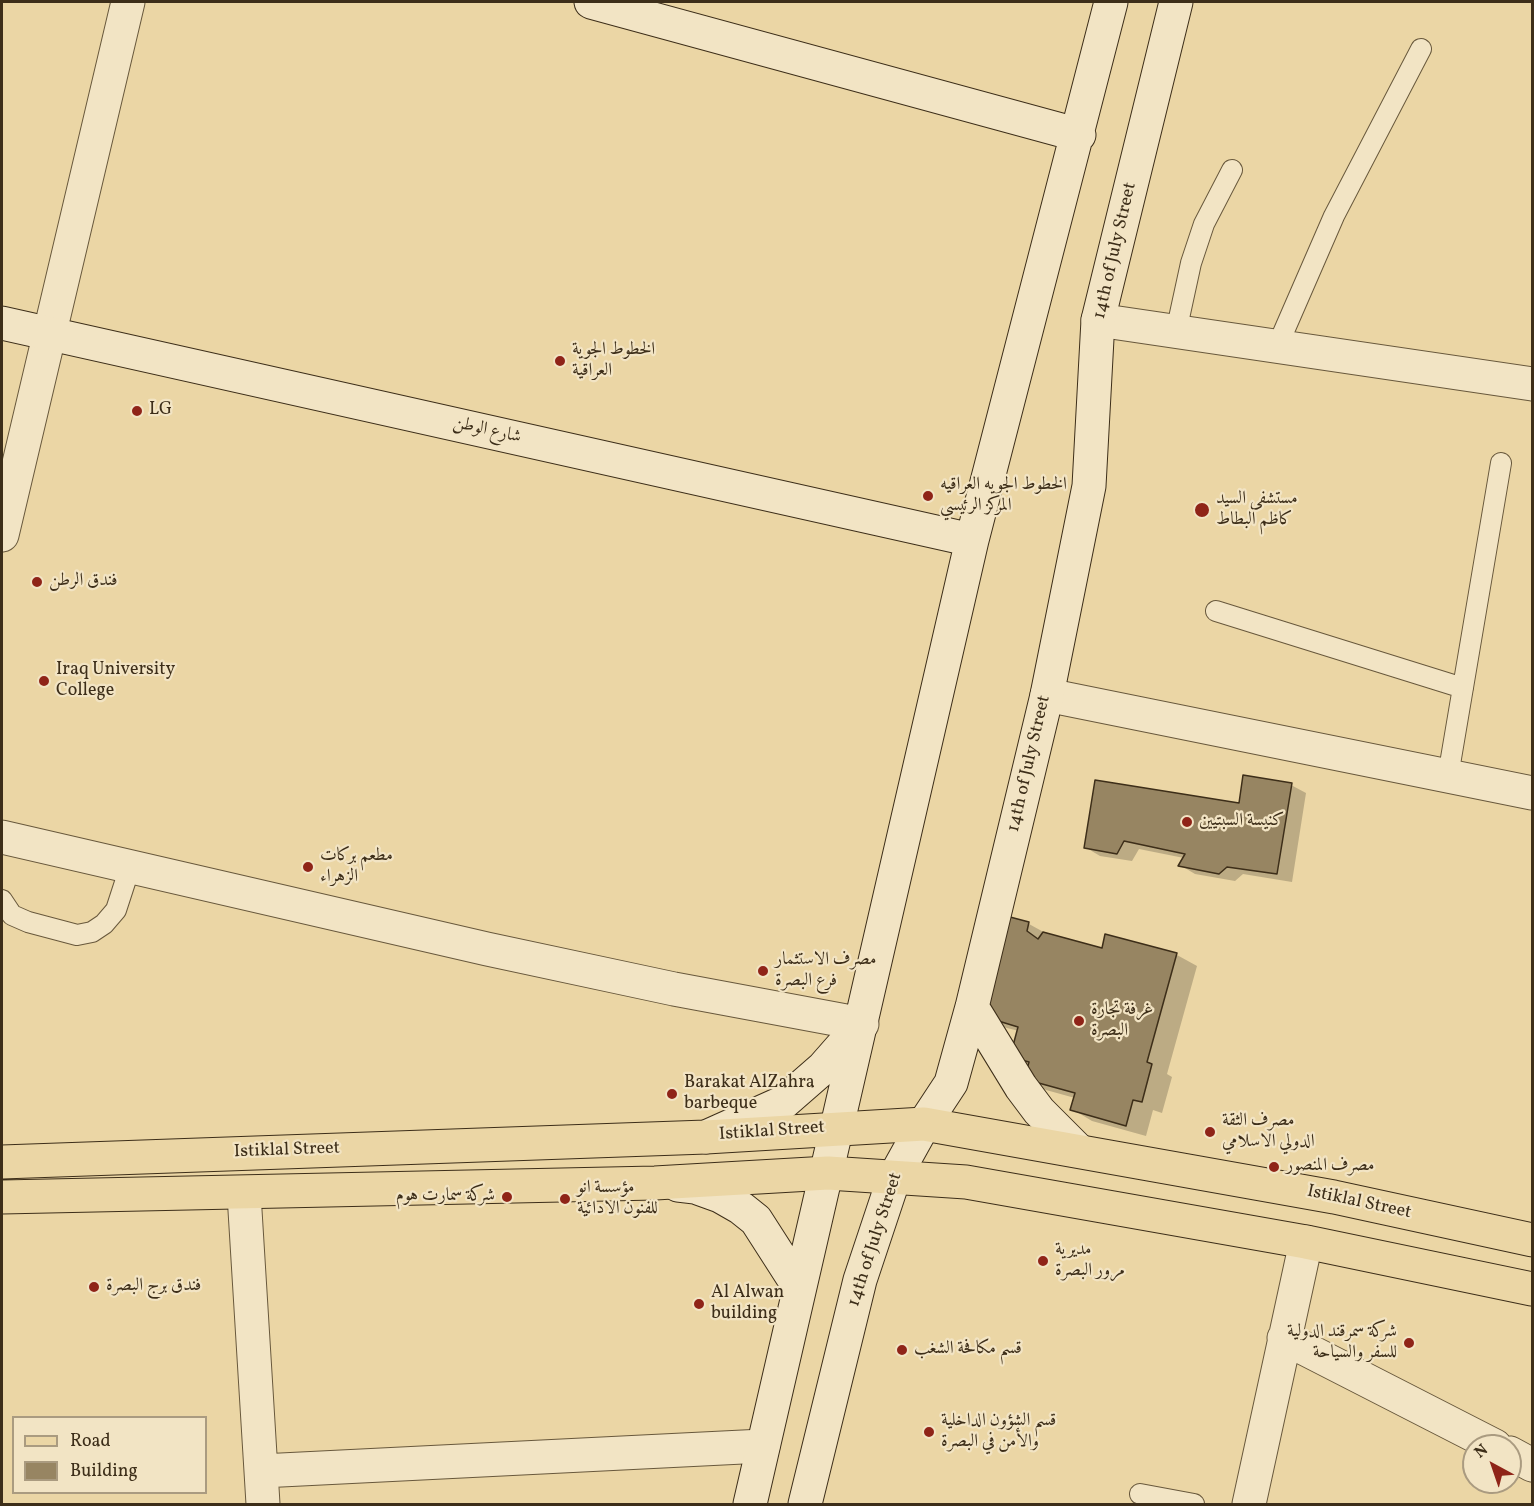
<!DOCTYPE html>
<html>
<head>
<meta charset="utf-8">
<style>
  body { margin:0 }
  #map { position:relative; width:1534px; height:1506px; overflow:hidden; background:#ebd6a5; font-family:Vollkorn,serif }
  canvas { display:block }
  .frame { position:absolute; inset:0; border:3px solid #3d2e19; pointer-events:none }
  .legend { position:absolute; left:12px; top:1416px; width:195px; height:78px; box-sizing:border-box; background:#f2e4c4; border:2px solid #aa9b80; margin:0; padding:8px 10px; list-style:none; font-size:18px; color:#3d2e19 }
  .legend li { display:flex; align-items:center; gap:12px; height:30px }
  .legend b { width:30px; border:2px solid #aa9b80 }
  .north { position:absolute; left:1462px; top:1434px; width:60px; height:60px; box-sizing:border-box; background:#f2e4c4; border:2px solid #aa9b80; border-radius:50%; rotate:320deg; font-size:16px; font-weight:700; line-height:24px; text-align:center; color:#3d2e19 }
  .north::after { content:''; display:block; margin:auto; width:21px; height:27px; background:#8f2418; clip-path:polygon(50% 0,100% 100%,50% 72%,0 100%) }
</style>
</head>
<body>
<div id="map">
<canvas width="1534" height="1506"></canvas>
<div class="frame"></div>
<ul class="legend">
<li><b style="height:8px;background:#ebd6a5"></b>Road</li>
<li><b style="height:16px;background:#978562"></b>Building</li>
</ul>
<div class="north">N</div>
</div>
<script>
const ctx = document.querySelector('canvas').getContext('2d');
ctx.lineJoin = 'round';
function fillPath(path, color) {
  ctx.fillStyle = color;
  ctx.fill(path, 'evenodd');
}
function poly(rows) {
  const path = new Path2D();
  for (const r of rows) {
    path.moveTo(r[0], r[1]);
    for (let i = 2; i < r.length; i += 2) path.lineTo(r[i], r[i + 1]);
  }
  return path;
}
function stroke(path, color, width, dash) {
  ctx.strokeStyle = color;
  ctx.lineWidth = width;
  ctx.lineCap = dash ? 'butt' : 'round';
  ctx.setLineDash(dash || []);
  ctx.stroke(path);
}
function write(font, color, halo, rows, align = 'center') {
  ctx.font = font + ' Vollkorn,Amiri,serif';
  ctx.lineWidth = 4.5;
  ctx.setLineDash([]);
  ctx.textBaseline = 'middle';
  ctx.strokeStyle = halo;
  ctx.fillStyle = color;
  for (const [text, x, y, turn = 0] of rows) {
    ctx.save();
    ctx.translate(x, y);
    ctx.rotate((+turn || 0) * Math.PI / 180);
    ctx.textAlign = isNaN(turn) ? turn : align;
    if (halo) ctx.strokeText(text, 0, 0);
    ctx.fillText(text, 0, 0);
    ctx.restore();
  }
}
const shadow = poly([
  [1291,785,1306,793,1292,882,1243,874,1235,881,1195,874,1180,865,1184,858,1139,849,1132,861,1100,856,1085,847,1240,805],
  [1011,919,1029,924,1049,935,1103,950,1106,936,1177,955,1197,966,1167,1074,1172,1077,1162,1113,1153,1110,1146,1136,1092,1121,1072,1109,1075,1098,1046,1090,1026,1078,1030,1066,1012,1056,1019,1031,1003,1027,983,1015]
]);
const building = poly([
  [1243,775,1292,783,1277,874,1227,867,1219,874,1178,866,1185,854,1124,841,1117,854,1084,848,1095,780,1239,803,1243,775],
  [1010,917,1029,922,1027,931,1038,939,1043,932,1102,948,1105,934,1177,953,1147,1062,1152,1064,1142,1102,1133,1100,1126,1126,1070,1110,1075,1093,1024,1079,1029,1062,1010,1057,1018,1027,982,1016,1010,917]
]);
const lane = poly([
  [1176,332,1191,263,1204,224,1232,170],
  [1277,347,1334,216,1421,49],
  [1216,611,1463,688],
  [1448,776,1501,463],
  [2,900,12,915,28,922,77,935,92,932,104,924,116,910,130,867],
  [1140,1494,1194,1504]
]);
const street = poly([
  [1098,320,1532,384],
  [2,535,128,2],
  [1047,695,1532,793],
  [2,837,487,949,674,989,862,1024],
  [244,1194,263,1504],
  [1284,1338,1495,1446],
  [1510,1453,1532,1465],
  [261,1471,763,1446],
  [1249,1504,1306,1242]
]);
const secondary = poly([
  [591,2,1079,135],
  [2,323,972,540],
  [972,1007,1021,1087,1039,1111,1078,1150],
  [706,1137,784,1102,823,1068,859,1027],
  [678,1185,695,1187,720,1196,741,1208,756,1220,799,1287],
  [750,1504,972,540,1111,2],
  [805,1504,860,1280,894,1178,924,1124,951,1083,972,1007,1047,695,1089,486,1098,320,1176,2]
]);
const primary = poly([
  [2,1162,706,1137,924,1124,1334,1197,1532,1240],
  [2,1197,655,1183,828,1173,966,1182,1306,1242,1532,1289]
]);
const markers = [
  [560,361,6,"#8f2418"],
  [137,411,6,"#8f2418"],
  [928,496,6,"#8f2418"],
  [1202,510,8,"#8f2418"],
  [37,582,6,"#8f2418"],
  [44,681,6,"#8f2418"],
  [1187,822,6,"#8f2418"],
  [308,867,6,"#8f2418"],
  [763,971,6,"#8f2418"],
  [1079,1021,6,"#8f2418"],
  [672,1094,6,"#8f2418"],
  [1210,1132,6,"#8f2418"],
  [1274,1167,6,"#8f2418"],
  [507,1197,6,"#8f2418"],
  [565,1199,6,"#8f2418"],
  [1043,1261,6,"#8f2418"],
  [94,1287,6,"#8f2418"],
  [699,1304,6,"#8f2418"],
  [1409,1343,6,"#8f2418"],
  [902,1350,6,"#8f2418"],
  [929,1432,6,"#8f2418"]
];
const streetNames = [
  ["14th of July Street",1116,251,-77],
  ["شارع الوطن",487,431,13],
  ["14th of July Street",1030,764,-77],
  ["Istiklal Street",772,1132,-4],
  ["Istiklal Street",287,1151,-2],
  ["Istiklal Street",1359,1203,12],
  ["14th of July Street",876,1240,-72]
];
const poiNames = [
  ["الخطوط الجوية",572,351],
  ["العراقية",572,372],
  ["LG",149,411],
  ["الخطوط الجويه العراقيه",940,486],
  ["المركز الرئيسي",940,507],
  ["مستشفى السيد",1216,500],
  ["كاظم البطاط",1216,521],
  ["فندق الرطن",49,582],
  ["Iraq University",56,671],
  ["College",56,692],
  ["كنيسة السبتيين",1199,822],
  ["مطعم بركات",320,857],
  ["الزهراء",320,878],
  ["مصرف الاستثمار",775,961],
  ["فرع البصرة",775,982],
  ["غرفة تجارة",1091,1011],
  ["البصرة",1091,1032],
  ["Barakat AlZahra",684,1084],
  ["barbeque",684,1105],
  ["مصرف الثقة",1222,1122],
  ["الدولي الاسلامي",1222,1143],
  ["مصرف المنصور",1286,1167],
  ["مؤسسة انو",577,1189],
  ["للفنون الادائية",577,1210],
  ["شركة سمارت هوم",495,1197,"right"],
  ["مديرية",1055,1251],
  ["مرور البصرة",1055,1272],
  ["فندق برج البصرة",106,1287],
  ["Al Alwan",711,1294],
  ["building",711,1315],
  ["شركة سمرقند الدولية",1397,1333,"right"],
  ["للسفر والسياحة",1397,1354,"right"],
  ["قسم مكافحة الشغب",914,1350],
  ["قسم الشؤون الداخلية",941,1422],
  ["والأمن في البصرة",941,1443]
];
fillPath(shadow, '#0003');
fillPath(building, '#978562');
stroke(building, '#3d2e19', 1.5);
stroke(lane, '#68583c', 22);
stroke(street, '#68583c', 35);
stroke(secondary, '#3d2e19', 35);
stroke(primary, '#3d2e19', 35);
stroke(lane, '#f2e4c4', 20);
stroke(street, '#f2e4c4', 33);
stroke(secondary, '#f2e4c4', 33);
stroke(primary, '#ebd6a5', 33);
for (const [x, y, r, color] of markers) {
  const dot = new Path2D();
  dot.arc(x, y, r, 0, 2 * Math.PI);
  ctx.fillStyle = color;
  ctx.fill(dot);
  stroke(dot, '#f2e4c4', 2);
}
write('18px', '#3d2e19', '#f2e4c4', streetNames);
write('18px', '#3d2e19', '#f2e4c4', poiNames, 'left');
</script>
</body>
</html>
